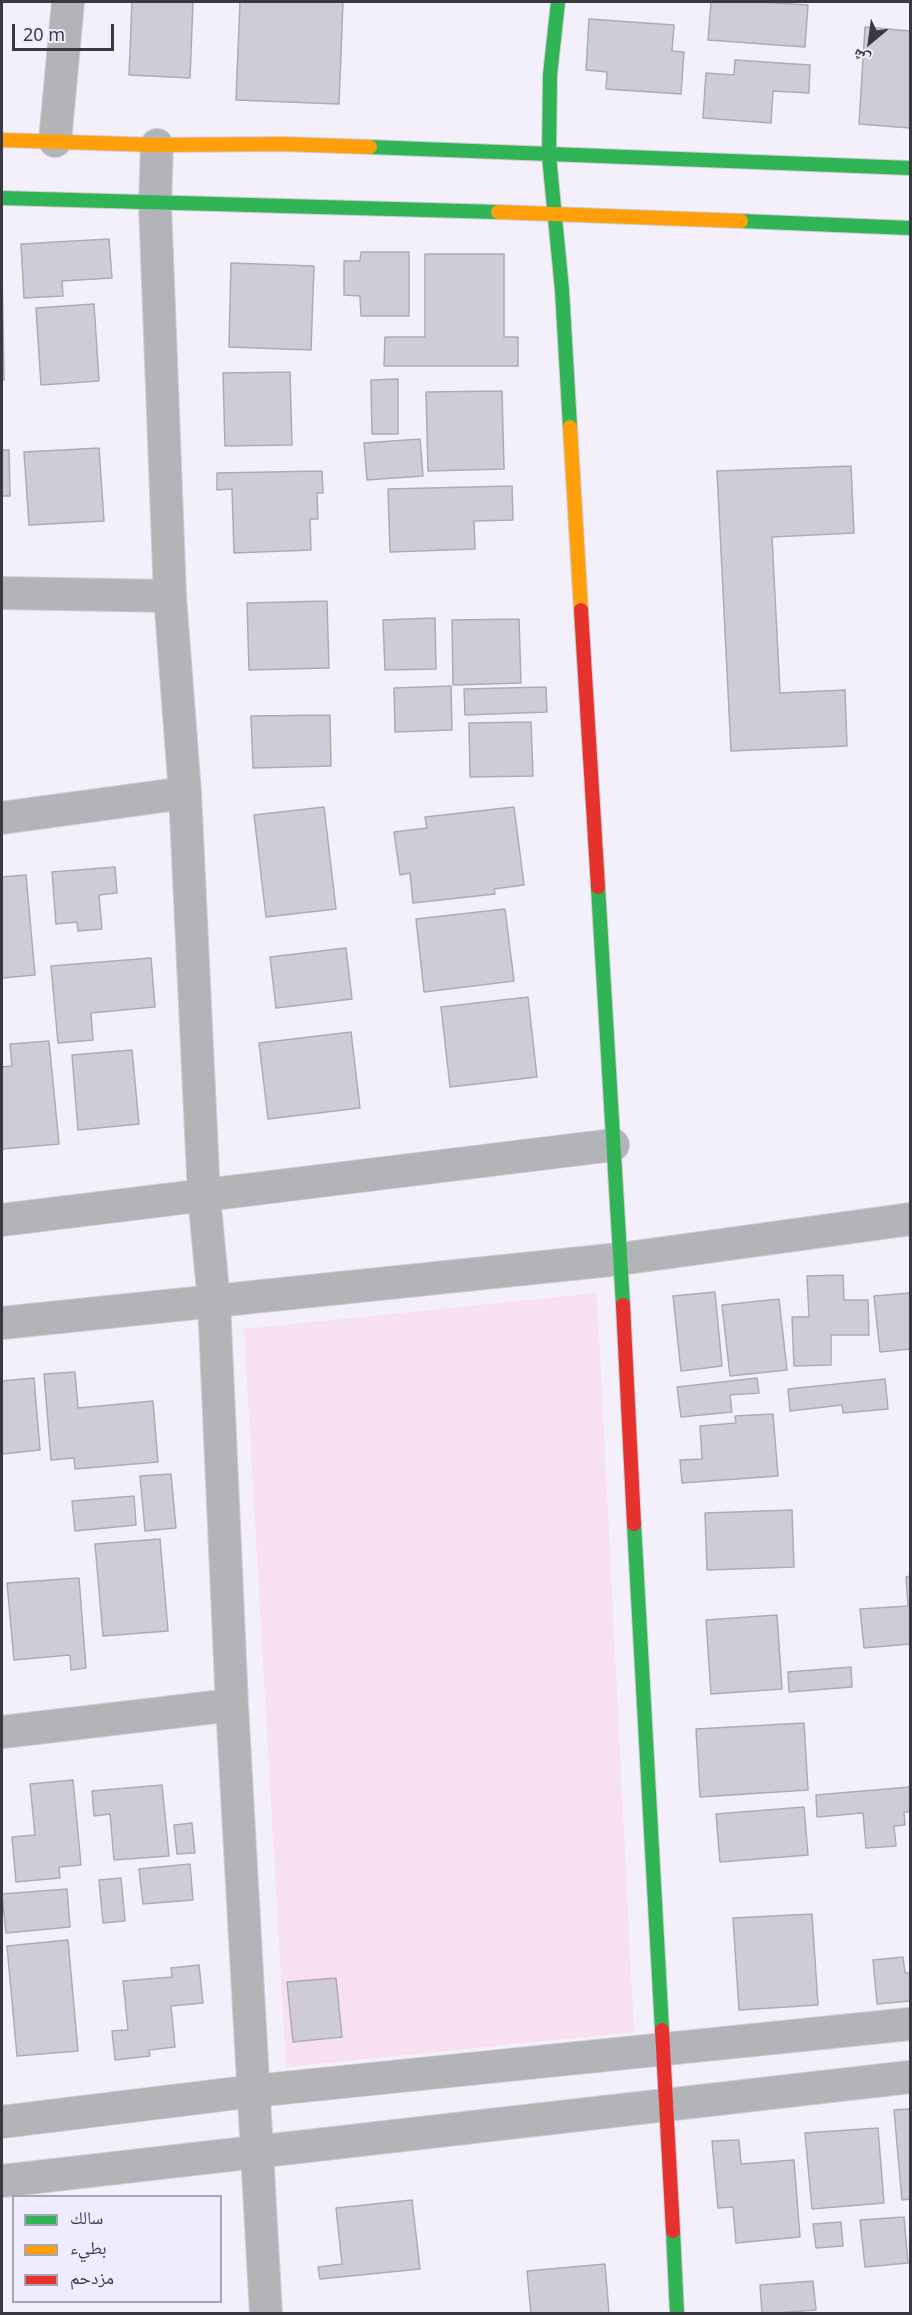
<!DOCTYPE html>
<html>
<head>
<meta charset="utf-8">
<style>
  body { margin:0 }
  #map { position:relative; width:912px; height:2315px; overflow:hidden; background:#f3f0fb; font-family:"Noto Sans","Noto Naskh Arabic",sans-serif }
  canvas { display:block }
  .frame { position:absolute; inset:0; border:3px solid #3a3841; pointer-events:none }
  .legend { position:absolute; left:12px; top:2195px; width:210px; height:108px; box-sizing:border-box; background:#f0ecff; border:2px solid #a7a4b3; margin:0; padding:8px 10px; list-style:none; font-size:18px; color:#3a3841 }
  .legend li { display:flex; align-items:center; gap:12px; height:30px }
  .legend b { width:30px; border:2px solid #a7a4b3 }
  .north { position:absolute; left:840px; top:12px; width:60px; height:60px; -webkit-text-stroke:4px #f0ecff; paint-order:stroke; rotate:209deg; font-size:16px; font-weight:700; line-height:24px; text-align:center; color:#3a3841 }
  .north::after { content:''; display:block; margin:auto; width:21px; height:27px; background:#3a3841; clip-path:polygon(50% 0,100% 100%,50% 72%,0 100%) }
  .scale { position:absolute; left:12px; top:24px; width:102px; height:27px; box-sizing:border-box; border:3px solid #3a3841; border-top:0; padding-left:8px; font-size:18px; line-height:21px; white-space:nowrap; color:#3a3841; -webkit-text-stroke:4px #f0ecff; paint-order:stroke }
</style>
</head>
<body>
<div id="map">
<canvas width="912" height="2315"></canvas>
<div class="frame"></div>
<ul class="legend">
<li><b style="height:8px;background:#30b455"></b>سالك</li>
<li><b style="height:8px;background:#ff9f0a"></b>بطيء</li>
<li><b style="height:8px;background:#e5322d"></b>مزدحم</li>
</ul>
<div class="north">ش</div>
<div class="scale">20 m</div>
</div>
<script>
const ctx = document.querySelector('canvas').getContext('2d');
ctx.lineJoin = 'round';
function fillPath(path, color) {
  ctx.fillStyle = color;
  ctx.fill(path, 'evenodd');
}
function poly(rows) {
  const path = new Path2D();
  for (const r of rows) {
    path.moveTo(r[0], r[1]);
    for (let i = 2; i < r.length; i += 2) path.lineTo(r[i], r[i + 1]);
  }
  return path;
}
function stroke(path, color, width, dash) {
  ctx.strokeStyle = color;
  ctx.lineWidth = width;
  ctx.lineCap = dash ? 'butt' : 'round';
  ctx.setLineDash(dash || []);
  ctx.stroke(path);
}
const green = poly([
  [597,1293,634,2032,286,2067,244,1329]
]);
const building = poly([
  [132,2,193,2,190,78,129,75,132,2],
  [240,2,343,2,339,104,236,100,240,2],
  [711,2,760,2,808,5,805,47,708,40,711,2],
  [589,19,674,25,672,51,684,52,681,94,606,89,607,72,586,70,589,19],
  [865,27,910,31,910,128,859,124,865,27],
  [735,60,810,65,809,93,773,91,771,123,703,118,706,73,734,75,735,60],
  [109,239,112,278,62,281,63,296,24,298,21,244,109,239],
  [361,252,409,252,409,316,361,316,360,296,344,295,344,261,360,261,361,252],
  [425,254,504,254,504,337,518,337,518,366,384,366,385,337,425,337,425,254],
  [231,263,314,266,311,350,229,347,231,263],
  [2,269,4,380,2,380,2,269],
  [94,304,99,381,41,385,36,308,94,304],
  [290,372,292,445,225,446,223,373,290,372],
  [398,379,398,434,372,434,371,380,398,379],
  [502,391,504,469,428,471,426,392,502,391],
  [420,439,423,476,367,480,364,443,420,439],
  [99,448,104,521,29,525,24,452,99,448],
  [2,450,9,450,10,496,2,496,2,450],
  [851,466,854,533,772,537,780,693,845,690,847,746,731,751,717,471,851,466],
  [322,471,323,493,317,493,318,519,310,519,311,550,234,553,232,489,217,490,217,473,322,471],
  [512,486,513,520,474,521,475,549,390,552,388,489,512,486],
  [327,601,329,668,249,670,247,603,327,601],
  [435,618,436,669,385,670,383,620,435,618],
  [519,619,521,683,453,685,452,620,519,619],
  [451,686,452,730,395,732,394,688,451,686],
  [546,687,547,712,465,715,464,689,546,687],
  [330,715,331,766,253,768,251,716,330,715],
  [531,722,533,776,470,777,469,723,531,722],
  [324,807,336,909,266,917,254,815,324,807],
  [514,807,524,885,494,889,495,894,413,903,410,873,400,875,394,832,427,828,425,817,514,807],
  [115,867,117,893,99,895,102,929,78,931,77,922,56,924,52,872,115,867],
  [26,875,35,975,2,978,2,877,26,875],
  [505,909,514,981,424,992,416,919,505,909],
  [346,948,352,999,276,1008,270,957,346,948],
  [151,958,155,1007,91,1013,93,1040,58,1043,51,966,151,958],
  [528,997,537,1077,450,1087,441,1007,528,997],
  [351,1032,360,1108,268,1119,259,1043,351,1032],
  [49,1041,59,1144,2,1149,2,1067,12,1066,10,1044,49,1041],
  [132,1050,139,1124,78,1130,72,1055,132,1050],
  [843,1275,844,1300,868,1300,869,1335,831,1335,831,1365,794,1366,792,1317,809,1317,807,1276,843,1275],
  [715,1292,722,1366,681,1371,673,1296,715,1292],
  [910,1293,910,1349,880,1352,874,1296,910,1293],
  [779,1299,787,1370,730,1376,722,1305,779,1299],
  [75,1372,78,1408,153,1401,158,1462,75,1469,74,1458,51,1460,44,1374,75,1372],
  [34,1378,40,1450,2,1454,2,1381,34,1378],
  [757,1378,759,1393,730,1395,732,1412,681,1417,677,1387,757,1378],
  [885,1379,888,1409,843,1413,842,1405,790,1411,788,1389,885,1379],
  [773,1414,778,1476,682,1483,680,1460,702,1459,700,1426,736,1423,735,1416,773,1414],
  [171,1474,176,1528,145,1531,140,1476,171,1474],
  [134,1496,136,1525,75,1531,72,1501,134,1496],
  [792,1510,794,1567,707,1570,705,1513,792,1510],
  [160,1539,168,1631,103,1636,95,1544,160,1539],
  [910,1576,910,1644,864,1648,860,1609,908,1606,906,1577,910,1576],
  [79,1578,86,1668,71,1670,70,1655,14,1660,7,1583,79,1578],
  [777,1615,782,1689,711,1694,706,1620,777,1615],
  [851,1667,852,1687,789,1692,788,1672,851,1667],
  [804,1723,808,1790,700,1797,696,1729,804,1723],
  [73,1780,81,1865,59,1867,60,1878,16,1882,12,1837,35,1835,30,1784,73,1780],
  [162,1785,169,1856,114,1860,110,1814,94,1816,92,1791,162,1785],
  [910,1787,910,1812,904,1812,905,1825,894,1826,896,1846,866,1848,863,1813,817,1817,816,1795,910,1787],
  [804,1807,808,1855,720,1862,716,1814,804,1807],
  [192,1823,195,1853,177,1854,174,1825,192,1823],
  [190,1864,193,1900,143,1904,139,1869,190,1864],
  [121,1878,125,1921,103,1923,99,1880,121,1878],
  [67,1889,70,1927,6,1933,2,1894,67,1889],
  [812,1914,818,2005,739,2010,733,1918,812,1914],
  [68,1940,78,2051,17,2056,7,1946,68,1940],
  [903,1957,905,1973,910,1973,910,2001,877,2004,873,1960,903,1957],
  [199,1965,203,2003,171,2006,175,2047,149,2050,150,2056,115,2060,112,2031,128,2030,123,1981,172,1977,171,1968,199,1965],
  [336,1978,342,2037,293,2042,287,1982,336,1978],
  [910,2109,910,2199,902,2200,894,2110,910,2109],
  [878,2128,884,2203,812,2209,805,2133,878,2128],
  [739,2140,741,2164,794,2160,800,2237,736,2243,733,2207,718,2208,712,2141,739,2140],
  [412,2200,420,2269,320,2279,318,2267,342,2264,336,2208,412,2200],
  [904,2217,908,2263,865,2267,860,2220,904,2217],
  [841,2222,843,2246,816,2248,813,2224,841,2222],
  [605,2264,609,2314,531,2314,527,2271,605,2264],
  [813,2281,816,2310,762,2314,760,2285,813,2281]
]);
const street = poly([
  [55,141,68,2],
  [157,145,155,204,170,596,185,793,204,1196,214,1302,232,1705,266,2314],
  [2,593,170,596],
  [2,818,185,793],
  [2,1220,613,1145],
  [2,1323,620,1259,910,1219],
  [2,1732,232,1705],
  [2,2122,254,2091,910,2024],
  [2,2181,910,2077]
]);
const fast = poly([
  [558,2,550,75,549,156,562,290,570,427],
  [370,147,910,168],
  [2,198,498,212],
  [741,221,910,228],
  [598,887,623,1305],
  [634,1524,662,2030],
  [673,2231,677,2314]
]);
const slow = poly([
  [2,140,157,145,283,144,370,147],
  [498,212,741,221],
  [570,427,581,610]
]);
const jam = poly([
  [581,610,598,887],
  [623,1305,634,1524],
  [662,2030,673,2231]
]);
fillPath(green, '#f7e1f1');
fillPath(building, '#d0ccd5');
stroke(building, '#aeabb2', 1.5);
stroke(street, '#cfccd5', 34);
stroke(fast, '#cfccd5', 16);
stroke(slow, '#cfccd5', 16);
stroke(jam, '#cfccd5', 16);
stroke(street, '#b3b4b8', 32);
stroke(fast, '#30b455', 14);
stroke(slow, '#ff9f0a', 14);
stroke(jam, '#e5322d', 14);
</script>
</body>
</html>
